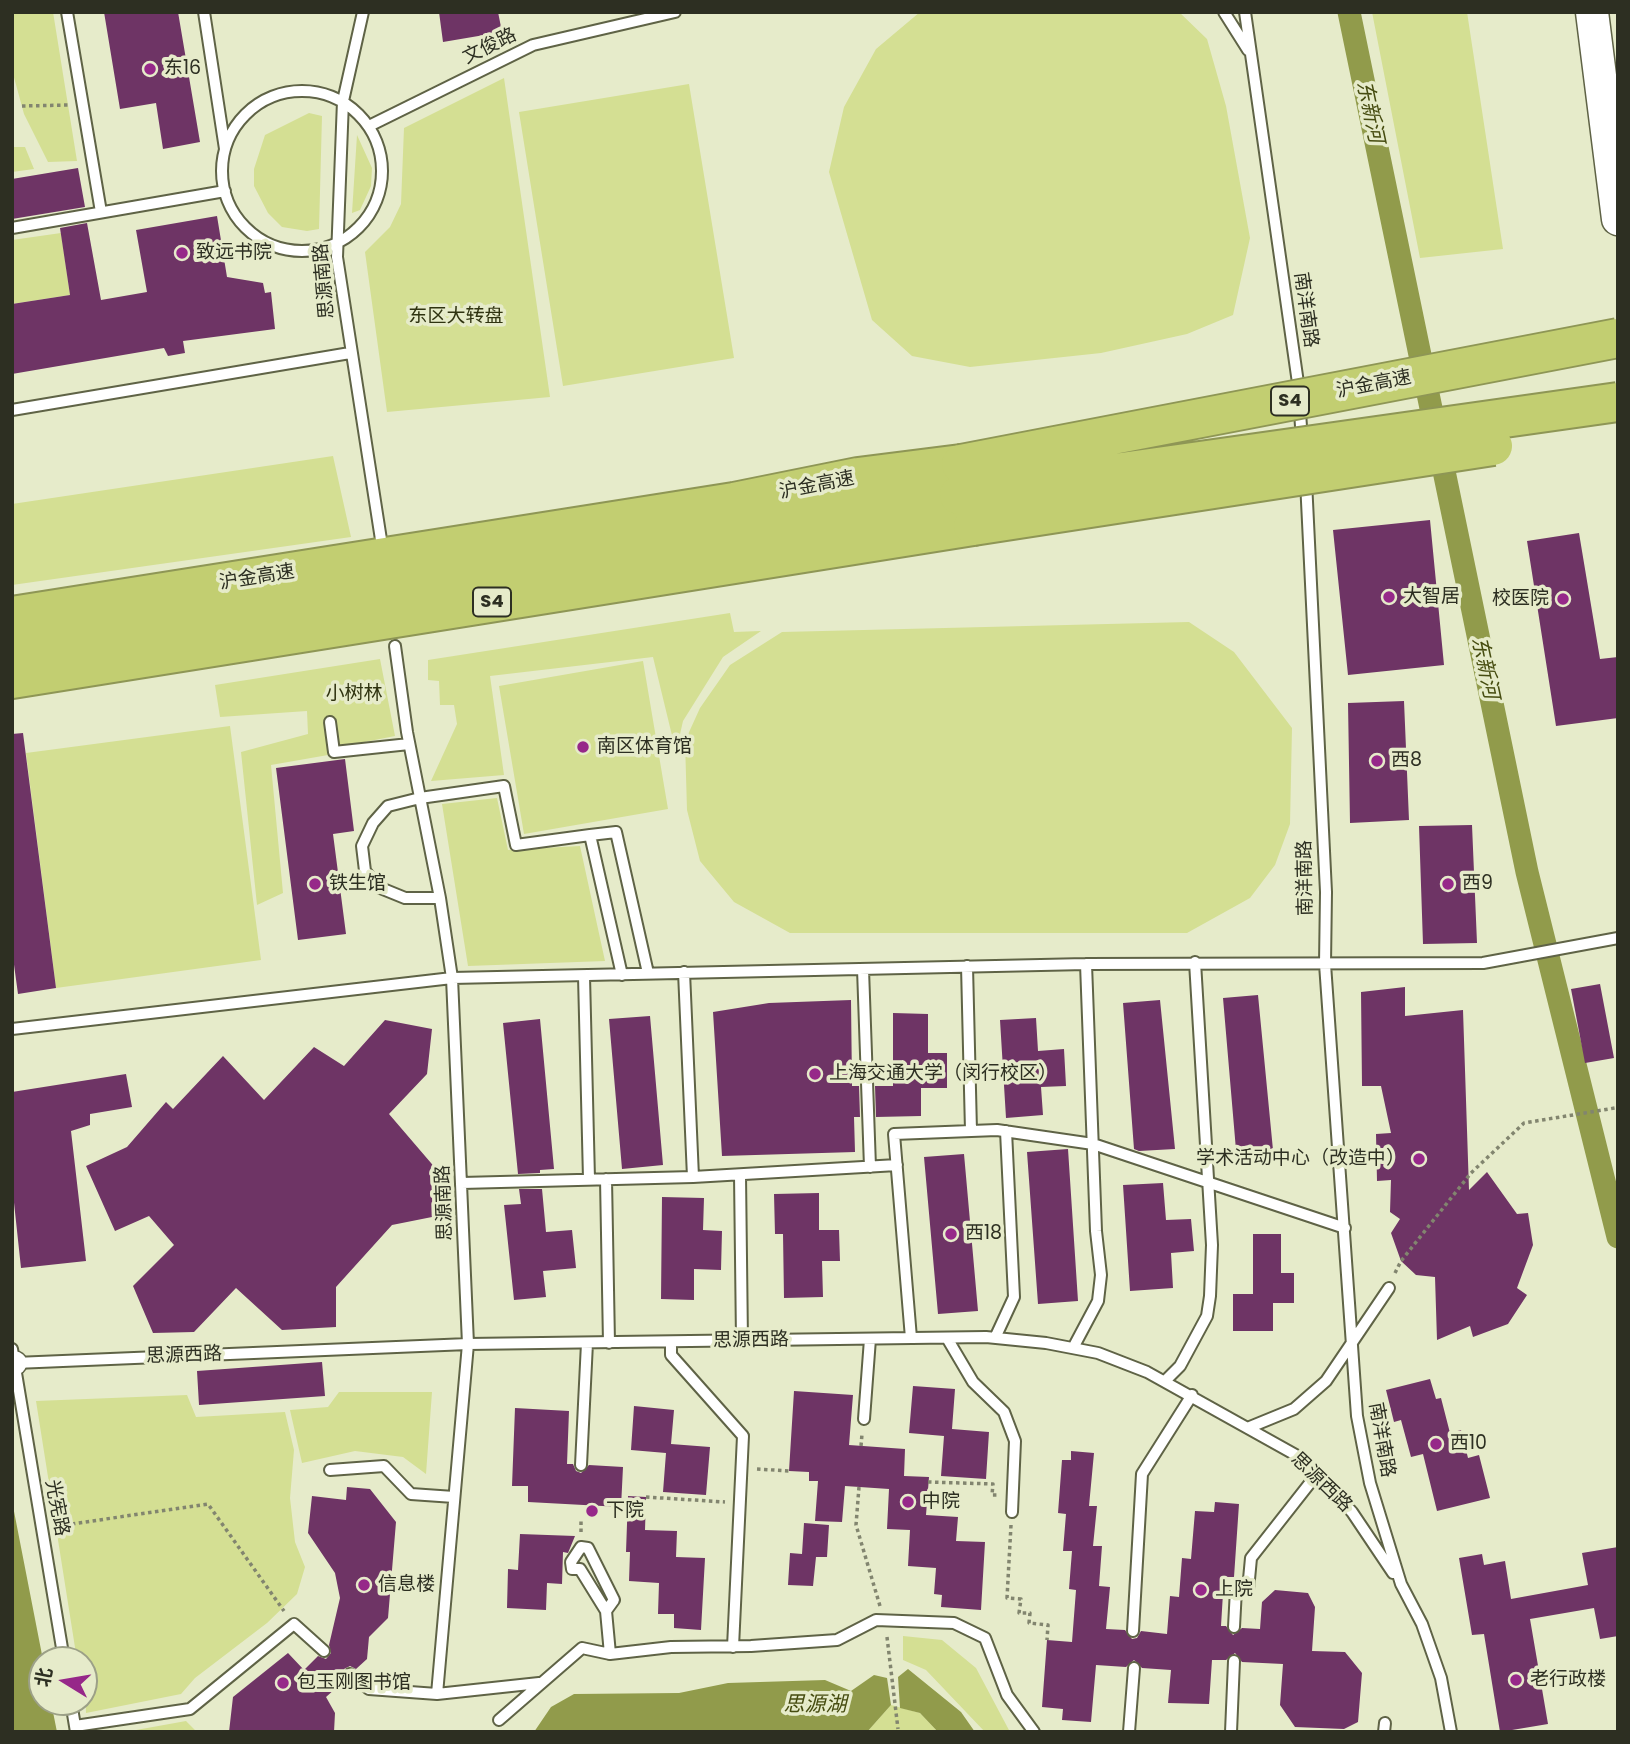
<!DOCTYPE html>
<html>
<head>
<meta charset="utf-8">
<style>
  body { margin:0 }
  #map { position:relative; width:1630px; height:1744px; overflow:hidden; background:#e6ebca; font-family:Poppins,"Noto Sans SC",sans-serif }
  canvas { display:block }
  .frame { position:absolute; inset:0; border:14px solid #2d2f22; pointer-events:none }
  .north { position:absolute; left:28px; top:1646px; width:70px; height:70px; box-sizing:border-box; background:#e6ebca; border:2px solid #9ca087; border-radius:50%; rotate:281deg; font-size:19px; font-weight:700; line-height:28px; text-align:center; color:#2d2f22 }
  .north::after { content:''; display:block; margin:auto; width:24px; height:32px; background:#962889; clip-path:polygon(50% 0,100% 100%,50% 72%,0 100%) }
</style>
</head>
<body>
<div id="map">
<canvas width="1630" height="1744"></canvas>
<div class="frame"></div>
<div class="north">北</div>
</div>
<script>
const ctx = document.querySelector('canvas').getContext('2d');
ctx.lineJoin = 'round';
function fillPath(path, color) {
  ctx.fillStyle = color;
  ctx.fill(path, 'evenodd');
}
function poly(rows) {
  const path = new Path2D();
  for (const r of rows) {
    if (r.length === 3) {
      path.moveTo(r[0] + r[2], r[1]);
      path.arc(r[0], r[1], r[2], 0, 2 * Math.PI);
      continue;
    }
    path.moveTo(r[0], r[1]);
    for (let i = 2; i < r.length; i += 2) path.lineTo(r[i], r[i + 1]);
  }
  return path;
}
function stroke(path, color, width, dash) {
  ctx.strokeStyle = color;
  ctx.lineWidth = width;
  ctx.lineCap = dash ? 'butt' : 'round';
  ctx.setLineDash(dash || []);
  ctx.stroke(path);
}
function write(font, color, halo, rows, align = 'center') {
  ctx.font = font + ' Poppins,"Noto Sans SC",sans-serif';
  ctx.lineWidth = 7;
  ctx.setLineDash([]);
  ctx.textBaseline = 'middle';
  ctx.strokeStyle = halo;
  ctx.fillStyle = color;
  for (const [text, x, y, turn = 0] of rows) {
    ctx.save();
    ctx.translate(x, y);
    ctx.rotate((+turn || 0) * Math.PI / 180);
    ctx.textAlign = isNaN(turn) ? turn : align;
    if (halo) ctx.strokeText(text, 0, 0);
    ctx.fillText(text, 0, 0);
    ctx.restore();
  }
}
const green = poly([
  [12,12,53,12,77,161,48,162,24,114,12,70],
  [920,12,1179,12,1207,39,1226,106,1250,238,1233,315,1187,334,1101,353,970,367,912,356,872,320,829,172,844,107,876,49],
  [1372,12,1467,12,1503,249,1420,258],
  [504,78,550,397,387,412,365,252,390,227,401,204,404,128],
  [689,84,734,358,563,386,519,112],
  [309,113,322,116,319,229,307,231,282,227,268,213,254,186,254,169,265,135],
  [357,135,372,168,371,186,360,210,352,213],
  [12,147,25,147,34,169,12,172],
  [61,233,70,295,12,304,12,240],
  [333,456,351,537,12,585,12,504],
  [730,613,734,632,761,631,723,657,683,721,676,752,653,657,490,676,504,775,431,781,457,724,454,705,440,705,439,681,428,680,428,660],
  [1189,622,1234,652,1292,728,1290,824,1275,865,1250,898,1187,933,790,933,734,902,700,861,687,810,685,741,700,708,730,665,782,632],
  [380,659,395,736,339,747,333,718,326,717,328,755,271,765,283,893,257,905,241,752,308,734,307,711,220,717,215,685],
  [643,661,668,809,524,834,499,686],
  [230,726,261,960,56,988,26,753],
  [497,798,508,850,580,846,605,961,468,966,442,804],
  [339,1392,432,1392,426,1474,403,1457,355,1451,302,1463,290,1410,328,1407],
  [187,1395,196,1417,285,1412,294,1450,290,1498,295,1542,305,1567,297,1594,267,1623,195,1678,181,1694,86,1713,84,1660,77,1660,36,1401],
  [903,1636,942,1640,976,1668,1010,1732,985,1732,926,1670,903,1660],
  [891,1705,920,1713,938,1732,867,1732],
  [186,1721,197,1732,125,1732]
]);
const water = poly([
  [12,1501,43,1660,42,1702,51,1702,57,1732,12,1732],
  [908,1669,961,1712,975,1732,938,1732,920,1713,900,1708,898,1677],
  [874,1675,887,1678,891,1705,867,1732,534,1732,551,1707,574,1694,679,1693,728,1683,825,1680,851,1691]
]);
const canal = poly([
  [1349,12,1527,872,1618,1237]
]);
const building = poly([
  [104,12,178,12,200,142,163,149,156,103,120,109],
  [439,12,498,12,502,32,443,42],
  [78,168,85,207,12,219,12,179],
  [217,216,227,277,263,283,265,293,271,292,275,329,183,341,185,353,168,356,164,348,12,374,12,304,70,295,60,228,87,223,101,300,147,292,136,230],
  [1430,520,1444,665,1348,675,1333,530],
  [1579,533,1600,659,1618,657,1618,718,1556,726,1527,541],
  [1404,701,1409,820,1350,823,1348,703],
  [23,733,56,988,18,994,12,950,12,734],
  [345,759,354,831,333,834,346,934,298,940,276,768],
  [1472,825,1477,943,1423,944,1419,826],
  [1600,984,1614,1058,1585,1063,1571,989],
  [1405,987,1405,1016,1463,1010,1469,1190,1487,1172,1517,1214,1528,1213,1533,1245,1517,1288,1527,1295,1508,1324,1473,1337,1470,1326,1437,1340,1435,1277,1416,1275,1401,1261,1391,1233,1400,1219,1390,1212,1391,1180,1377,1181,1376,1134,1391,1133,1381,1086,1362,1086,1361,992],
  [1258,995,1273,1150,1236,1150,1223,998],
  [851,1000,852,1086,859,1086,860,1117,854,1117,855,1152,722,1156,713,1012,769,1003],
  [1160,1000,1175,1149,1139,1151,1134,1149,1123,1003],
  [893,1013,928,1014,928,1053,947,1053,947,1088,921,1088,921,1116,876,1117,875,1086,893,1086],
  [650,1016,663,1165,622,1169,609,1019],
  [1036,1018,1038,1051,1064,1049,1066,1086,1041,1087,1043,1115,1006,1118,1000,1020],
  [540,1019,554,1169,540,1170,540,1173,518,1174,503,1023],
  [385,1020,432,1029,427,1074,389,1114,437,1170,432,1217,392,1225,336,1287,336,1327,282,1330,236,1288,194,1332,153,1333,133,1286,174,1245,149,1216,115,1231,86,1166,127,1147,166,1102,173,1109,223,1056,264,1100,314,1047,344,1066],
  [126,1074,132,1107,90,1114,90,1125,71,1131,86,1261,21,1268,12,1184,12,1092],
  [1068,1149,1078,1301,1038,1304,1027,1152],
  [964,1154,978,1311,938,1314,924,1157],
  [1163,1183,1166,1220,1191,1219,1194,1251,1171,1253,1173,1288,1130,1291,1123,1185],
  [519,1189,542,1189,546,1232,572,1230,576,1268,543,1271,546,1297,514,1300,504,1205,521,1204],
  [819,1193,819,1230,839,1230,840,1261,822,1261,823,1297,784,1298,783,1234,775,1234,774,1194],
  [662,1197,704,1198,703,1230,722,1231,721,1270,694,1269,694,1300,661,1299],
  [1253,1234,1281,1234,1281,1273,1294,1273,1294,1303,1273,1303,1273,1331,1233,1331,1233,1294,1253,1294],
  [322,1362,325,1396,199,1405,197,1371],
  [1430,1379,1436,1399,1441,1398,1450,1433,1461,1430,1468,1458,1479,1455,1490,1498,1437,1511,1423,1454,1411,1457,1401,1420,1394,1422,1386,1390],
  [913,1386,955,1389,952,1429,989,1432,986,1479,941,1476,944,1436,909,1433],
  [794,1391,853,1395,849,1445,905,1449,904,1476,929,1477,926,1515,958,1517,956,1541,985,1542,981,1610,941,1607,942,1595,934,1594,936,1568,908,1566,910,1530,887,1529,889,1489,845,1486,842,1522,815,1521,818,1481,809,1481,809,1472,789,1471],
  [634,1406,674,1410,671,1444,710,1447,706,1495,663,1492,666,1453,631,1450],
  [515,1408,569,1411,567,1464,573,1464,576,1471,581,1473,589,1465,623,1467,621,1507,528,1502,528,1486,512,1486],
  [1071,1451,1094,1453,1089,1506,1097,1506,1093,1546,1102,1546,1099,1586,1110,1587,1106,1629,1125,1630,1132,1639,1137,1638,1141,1631,1167,1634,1170,1596,1179,1597,1182,1558,1191,1559,1195,1511,1214,1512,1215,1502,1239,1504,1234,1577,1224,1577,1221,1626,1226,1626,1233,1635,1242,1628,1260,1629,1262,1602,1275,1590,1308,1593,1315,1607,1312,1651,1345,1652,1362,1673,1358,1722,1344,1729,1295,1727,1280,1705,1283,1664,1242,1662,1235,1653,1226,1660,1212,1660,1209,1704,1168,1703,1171,1670,1142,1668,1134,1660,1126,1667,1096,1665,1091,1722,1062,1720,1063,1709,1042,1707,1047,1640,1072,1642,1076,1590,1069,1589,1072,1551,1063,1551,1066,1514,1058,1513,1062,1460,1071,1460],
  [347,1487,370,1489,396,1522,388,1618,369,1637,367,1659,356,1669,350,1666,344,1669,345,1680,326,1697,335,1713,334,1732,229,1732,233,1697,288,1653,304,1670,318,1656,326,1659,331,1653,329,1645,340,1598,335,1573,308,1533,312,1496,346,1500],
  [628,1496,646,1497,645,1530,677,1531,676,1557,705,1558,701,1630,674,1628,674,1614,658,1614,659,1583,629,1581,630,1552,626,1552],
  [804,1523,829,1525,827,1557,816,1557,813,1586,788,1585,790,1553,802,1554],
  [520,1534,575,1536,568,1553,563,1552,562,1584,547,1583,546,1610,507,1608,508,1569,518,1570],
  [1618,1547,1618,1636,1600,1639,1594,1608,1530,1619,1548,1724,1500,1732,1484,1634,1472,1635,1459,1558,1482,1554,1484,1565,1505,1561,1511,1599,1588,1585,1582,1553]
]);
const path = poly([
  [22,106,69,105],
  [1395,1273,1401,1261,1471,1173,1524,1123,1615,1108],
  [861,1446,862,1434],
  [757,1469,789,1471],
  [928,1482,993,1484,992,1495,998,1495],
  [859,1487,856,1525,880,1606],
  [646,1497,725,1502],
  [1011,1525,1007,1598,1021,1599,1019,1613,1030,1613,1029,1623,1048,1625,1047,1640],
  [58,1526,208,1504,284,1611],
  [581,1532,581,1520],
  [887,1637,898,1729]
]);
const lane = poly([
  [67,12,101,212],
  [204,12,225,149],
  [363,12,343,101,337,257,382,546],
  [1224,12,1248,50],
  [1245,12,1298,383,1302,441],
  [302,171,80],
  [369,126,533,45,675,12],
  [12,228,225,191],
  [12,410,350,353],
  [1306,481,1326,892,1325,964,1357,1416,1370,1483,1401,1584,1422,1624,1441,1678,1451,1732],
  [330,722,334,752,409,744],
  [440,898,405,898,378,887,365,871,362,846,373,823,388,806,420,798,504,786,516,845,590,835],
  [967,966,971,1131],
  [863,969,870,1167],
  [684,972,693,1177],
  [622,975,590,835,616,832,648,973],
  [584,976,589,1179],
  [12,1029,452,978,1086,964,1483,963,1618,938],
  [740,1175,742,1341],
  [606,1179,609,1343],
  [462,1183,693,1177,897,1165],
  [911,1338,894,1134,997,1130,1093,1144,1345,1228],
  [947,1338,973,1382,1004,1412,1015,1441,1012,1512],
  [995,1338,1014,1297,1006,1131],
  [671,1342,671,1355,743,1436,733,1647],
  [1073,1348,1098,1301,1101,1275,1096,1231,1086,964],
  [12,1349,64,1660],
  [15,1363,468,1344,986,1337,1046,1343,1098,1353,1147,1372,1303,1459,1352,1512,1393,1573],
  [1165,1381,1180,1366,1207,1316,1210,1296,1212,1245,1195,962],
  [864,1419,870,1339],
  [1250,1427,1294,1409,1326,1381,1389,1288],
  [581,1465,587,1343],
  [330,1470,384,1466,411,1494,454,1497],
  [606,1611,580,1569,572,1569,571,1562,581,1547,588,1548,614,1600,606,1611,610,1654],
  [1234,1627,1236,1589,1248,1590,1251,1558,1317,1474],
  [1133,1631,1142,1474,1192,1395],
  [350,1674,369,1689,437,1694,468,1344,452,978,440,898,407,732,395,646],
  [437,1694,539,1683],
  [71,1702,76,1732],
  [499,1720,582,1648,610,1654,671,1647,751,1646,837,1640,876,1620,954,1623,985,1638,1007,1695,1034,1732],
  [75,1726,190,1709,294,1624,324,1651],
  [1129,1732,1134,1668],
  [1231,1732,1234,1661],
  [1384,1732,1385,1723]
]);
const street = poly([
  [12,1363,15,1363]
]);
const secondary = poly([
  [1592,12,1618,219]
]);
const highway = poly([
  [12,616,734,502,858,477,961,464],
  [12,645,297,605,722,530,959,495],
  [12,679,973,526]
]);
const highwayBridge = poly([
  [961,464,1618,338],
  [959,495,1618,402],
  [973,526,1493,446]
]);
const markers = [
  [150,69,7,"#962889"],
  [182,253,7,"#962889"],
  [1389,597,7,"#962889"],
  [1563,599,7,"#962889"],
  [583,747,7,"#962889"],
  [1377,761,7,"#962889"],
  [315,884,7,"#962889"],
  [1448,884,7,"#962889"],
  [815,1074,7,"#962889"],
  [1419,1159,7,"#962889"],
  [951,1234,7,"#962889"],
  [1436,1444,7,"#962889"],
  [908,1502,7,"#962889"],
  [592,1511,7,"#962889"],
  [364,1585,7,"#962889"],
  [1201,1590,7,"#962889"],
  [1516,1680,7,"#962889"],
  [283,1683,7,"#962889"]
];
const shields = [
  [1290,401,38],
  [492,602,38]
];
const shieldNames = [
  ["S4",1290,401],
  ["S4",492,602]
];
const streetNames = [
  ["文俊路",490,47,-26],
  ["思源南路",325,281,-95],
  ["南洋南路",1305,310,82],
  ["沪金高速",1374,385,-11],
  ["沪金高速",817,486,-11],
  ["沪金高速",257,578,-9],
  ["南洋南路",1306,878,-91],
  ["思源南路",445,1203,-92],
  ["思源西路",751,1341,-1],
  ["思源西路",184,1356,-2],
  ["南洋南路",1381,1440,80],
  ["思源西路",1321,1483,44],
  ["光宪路",56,1508,79]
];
const poiNames = [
  ["东16",164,69],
  ["致远书院",196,253],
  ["大智居",1403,597],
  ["校医院",1549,599,"right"],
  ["南区体育馆",597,747],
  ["西8",1391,761],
  ["铁生馆",329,884],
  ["西9",1462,884],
  ["上海交通大学（闵行校区）",829,1074],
  ["学术活动中心（改造中）",1405,1159,"right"],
  ["西18",965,1234],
  ["西10",1450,1444],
  ["中院",922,1502],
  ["下院",606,1511],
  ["信息楼",378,1585],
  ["上院",1215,1590],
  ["老行政楼",1530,1680],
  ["包玉刚图书馆",297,1683]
];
const parkNames = [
  ["东区大转盘",456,317],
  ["小树林",354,694]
];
const waterNames = [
  ["东新河",1369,112,78],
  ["东新河",1484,668,78],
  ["思源湖",815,1706]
];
fillPath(green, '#d4df93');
fillPath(water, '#919b4b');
stroke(canal, '#919b4b', 23);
fillPath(building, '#6e3465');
stroke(lane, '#5f6346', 14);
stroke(street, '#5f6346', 26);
stroke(secondary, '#5f6346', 35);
stroke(highway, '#8e9655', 42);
stroke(path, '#82856f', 3.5, [3.5, 3.5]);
stroke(lane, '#fff', 10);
stroke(street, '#fff', 23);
stroke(secondary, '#fff', 32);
stroke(highway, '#c2ce71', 38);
stroke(highwayBridge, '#8e9655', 42, []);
stroke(highwayBridge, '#c2ce71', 38);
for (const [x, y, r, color] of markers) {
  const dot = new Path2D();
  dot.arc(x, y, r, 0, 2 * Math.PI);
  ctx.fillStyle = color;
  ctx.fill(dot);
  stroke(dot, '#e6ebca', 2.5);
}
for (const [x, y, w] of shields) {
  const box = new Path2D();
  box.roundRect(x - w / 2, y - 14.5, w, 29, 5);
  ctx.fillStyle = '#e6ebca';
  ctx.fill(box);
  stroke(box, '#2d2f22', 2);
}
write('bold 18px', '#2d2f22', null, shieldNames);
write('19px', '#2d2f22', '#e6ebca', streetNames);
write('19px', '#2d2f22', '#e6ebca', poiNames, 'left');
write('19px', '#2f3310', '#e6ebca', parkNames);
write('italic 21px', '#464c10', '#e6ebca', waterNames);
</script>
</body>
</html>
